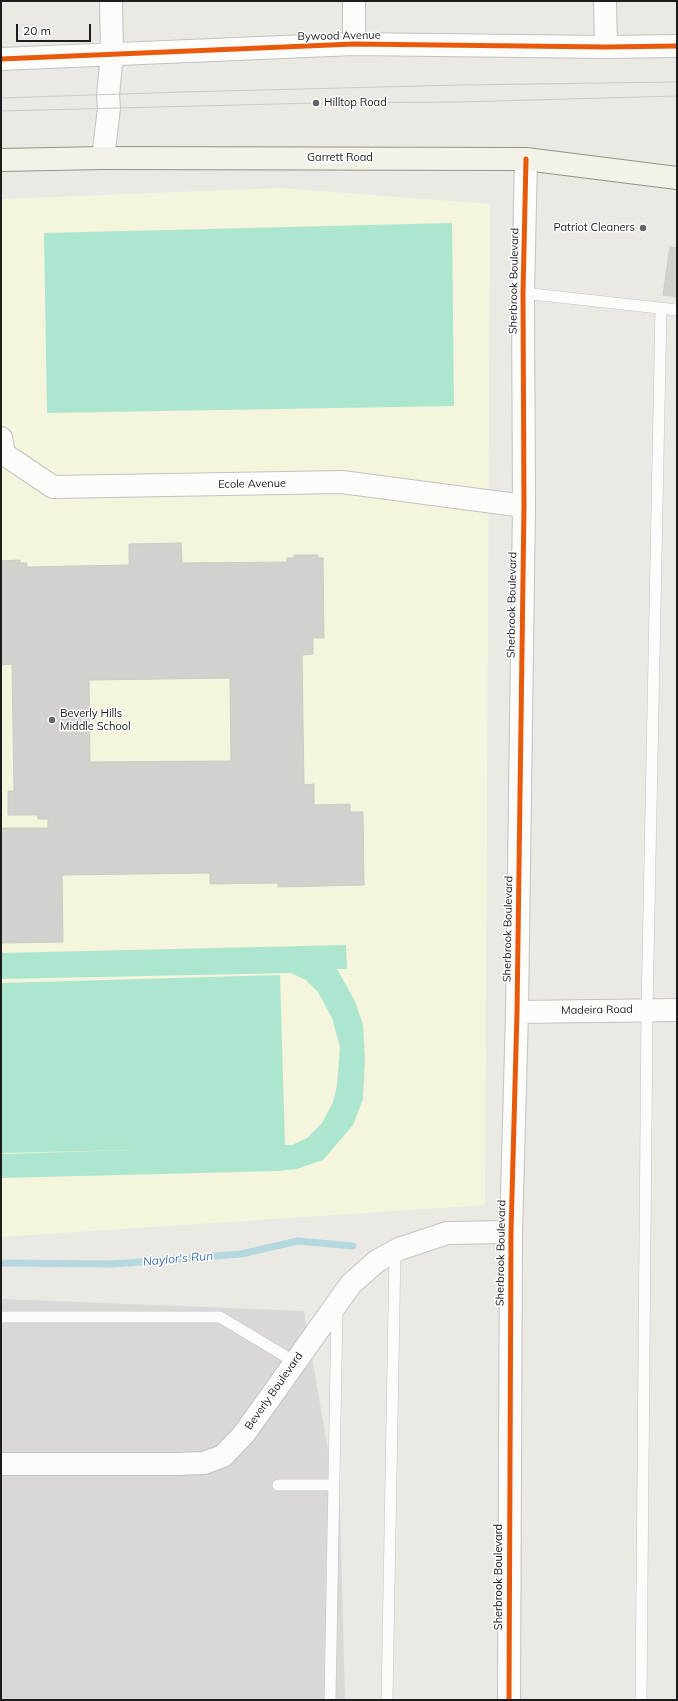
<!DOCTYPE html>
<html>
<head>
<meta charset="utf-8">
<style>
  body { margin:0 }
  #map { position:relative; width:678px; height:1701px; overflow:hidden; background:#ebe9e4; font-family:Mulish,sans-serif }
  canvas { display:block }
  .frame { position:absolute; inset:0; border:2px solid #1c1c1c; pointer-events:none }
  .scale { position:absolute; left:16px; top:24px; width:75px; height:18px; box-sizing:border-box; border:2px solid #1c1c1c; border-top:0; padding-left:5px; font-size:12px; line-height:14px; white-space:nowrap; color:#1c1c1c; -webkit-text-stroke:3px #fff; paint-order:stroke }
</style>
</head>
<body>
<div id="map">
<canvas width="678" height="1701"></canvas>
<div class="frame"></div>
<div class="scale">20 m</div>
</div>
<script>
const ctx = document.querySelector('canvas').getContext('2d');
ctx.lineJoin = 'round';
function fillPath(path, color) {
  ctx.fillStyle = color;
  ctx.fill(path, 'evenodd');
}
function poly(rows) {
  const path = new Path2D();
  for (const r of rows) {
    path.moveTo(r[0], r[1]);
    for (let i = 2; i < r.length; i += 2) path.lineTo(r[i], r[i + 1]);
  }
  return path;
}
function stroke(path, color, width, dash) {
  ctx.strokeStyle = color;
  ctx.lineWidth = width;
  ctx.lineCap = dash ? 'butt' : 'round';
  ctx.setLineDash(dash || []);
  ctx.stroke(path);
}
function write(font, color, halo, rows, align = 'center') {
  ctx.font = font + ' Mulish,sans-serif';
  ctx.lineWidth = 3;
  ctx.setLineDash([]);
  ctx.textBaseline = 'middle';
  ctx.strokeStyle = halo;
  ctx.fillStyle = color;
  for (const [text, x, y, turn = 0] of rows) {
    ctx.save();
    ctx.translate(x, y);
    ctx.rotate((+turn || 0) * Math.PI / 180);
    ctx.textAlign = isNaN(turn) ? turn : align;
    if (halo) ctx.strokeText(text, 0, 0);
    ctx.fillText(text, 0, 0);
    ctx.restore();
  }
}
const residential = poly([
  [1,1299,304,1311,334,1485,340,1507,345,1700,1,1700]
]);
const education = poly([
  [280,188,490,204,485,1205,1,1237,1,199]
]);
const pitch = poly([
  [452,223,454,406,47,413,44,233],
  [346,945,347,969,337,969,355,1001,363,1025,365,1059,363,1099,353,1125,323,1160,297,1169,278,1171,1,1178,1,1154,134,1150,1,1153,1,983,280,975,285,1145,292,1145,307,1138,322,1123,333,1102,337,1085,340,1047,332,1018,318,992,306,980,291,973,1,979,1,953]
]);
const stream = poly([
  [1,1263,114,1264,241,1254,298,1241,353,1246]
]);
const building = poly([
  [670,247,677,248,677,297,663,295,670,247],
  [181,543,182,563,287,562,287,558,294,558,294,555,318,555,318,558,323,558,324,638,313,638,313,654,302,655,304,785,314,784,314,805,350,804,350,812,363,812,364,885,278,887,278,883,210,884,210,873,62,875,63,942,1,943,1,828,48,828,48,819,38,819,38,815,8,815,8,791,14,791,12,664,1,665,1,561,20,560,20,563,27,563,27,567,129,565,129,544,181,543],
  [230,678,231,761,90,762,89,680,230,678]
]);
const lane = poly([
  [523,293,677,310],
  [1,1317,220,1317,295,1362],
  [278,1485,334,1485],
  [330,1700,337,1309],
  [387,1700,395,1252],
  [641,1700,647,1009,661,308]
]);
const street = poly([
  [354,1,354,44],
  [605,1,606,47],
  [1,59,354,44,606,47,677,46],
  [103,158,109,108,108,95,112,54,111,1],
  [1,438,4,454,53,487,342,482,524,506],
  [517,1012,677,1010],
  [1,1464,177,1464,204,1463,223,1456,244,1434,351,1284,377,1261,399,1249,447,1233,511,1232],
  [509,1700,511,1232,517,1012,524,506,523,293,526,159]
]);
const secondary = poly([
  [1,160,103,158,526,159,677,178]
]);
const tram = poly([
  [1,98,182,92,460,85,677,82],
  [1,111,316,103,459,102,677,96]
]);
const cycleway = poly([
  [1,59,354,44,606,47,677,46],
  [509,1700,511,1232,517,1012,524,506,523,293,526,159]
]);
const markers = [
  [316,103,4,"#646462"],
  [643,228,4,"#646462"],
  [52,720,4,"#646462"]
];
const streetNames = [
  ["Bywood Avenue",339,36,-1],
  ["Garrett Road",340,158],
  ["Sherbrook Boulevard",514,281,-89],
  ["Ecole Avenue",252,484,-1],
  ["Sherbrook Boulevard",512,605,-89],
  ["Sherbrook Boulevard",508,929,-89],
  ["Madeira Road",597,1010,-1],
  ["Sherbrook Boulevard",501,1253,-89],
  ["Beverly Boulevard",274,1391,-55],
  ["Sherbrook Boulevard",499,1577,-90]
];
const poiNames = [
  ["Hilltop Road",324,103],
  ["Patriot Cleaners",635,228,"right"],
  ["Beverly Hills",60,714],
  ["Middle School",60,727]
];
const waterNames = [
  ["Naylor's Run",178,1259,-5]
];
fillPath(residential, '#dad8d6');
fillPath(education, '#f5f5de');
fillPath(pitch, '#ace6ce');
stroke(stream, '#b5d7e0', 7);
fillPath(building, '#d3d1cd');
stroke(building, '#cecac5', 1);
stroke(lane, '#c3c2c0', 12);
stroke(street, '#c3c2c0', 24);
stroke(secondary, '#92957c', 24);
stroke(lane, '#fcfcfb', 11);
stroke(street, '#fcfcfb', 22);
stroke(secondary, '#f2f2e8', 22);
stroke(tram, '#c9c9c8', 1);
stroke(cycleway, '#e8590c', 5);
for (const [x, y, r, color] of markers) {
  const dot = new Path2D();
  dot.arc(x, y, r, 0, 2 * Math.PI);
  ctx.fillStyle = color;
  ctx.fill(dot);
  stroke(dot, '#fff', 1.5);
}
write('11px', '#1c1c1c', '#fff', streetNames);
write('11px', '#1c1c1c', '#fff', poiNames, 'left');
write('italic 12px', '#4378b0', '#fff', waterNames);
</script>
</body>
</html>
